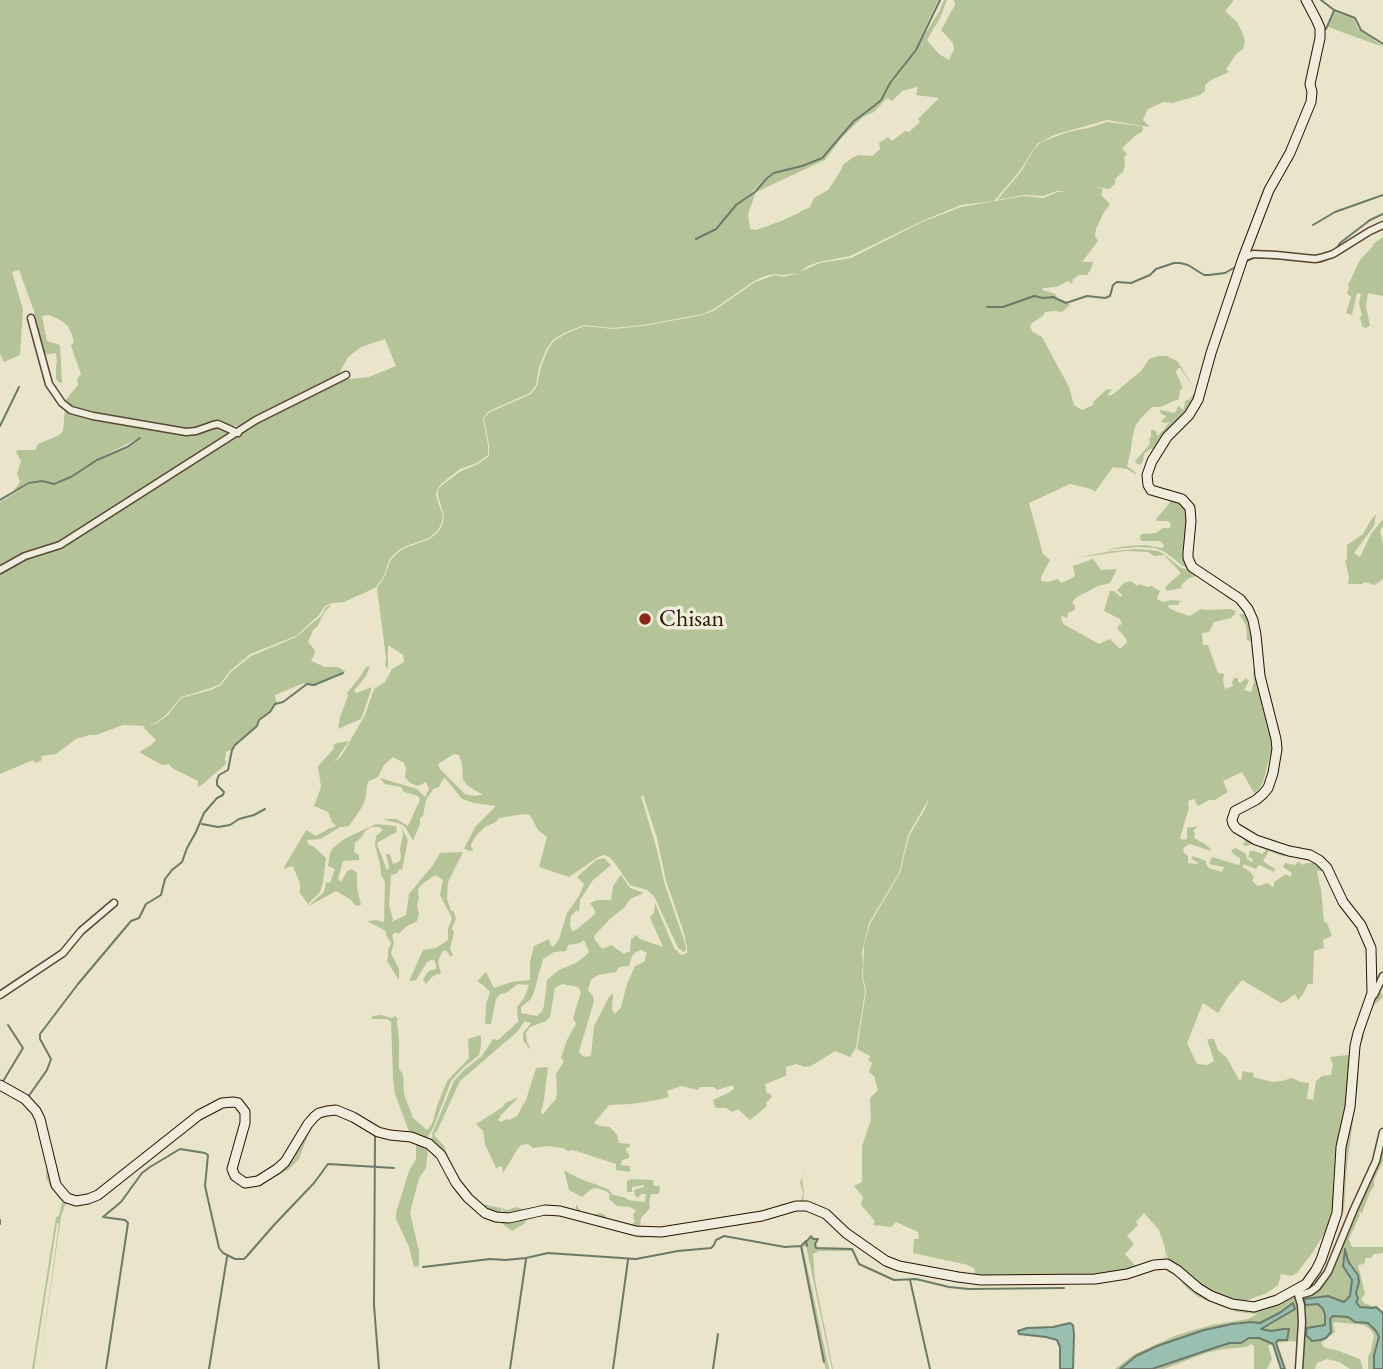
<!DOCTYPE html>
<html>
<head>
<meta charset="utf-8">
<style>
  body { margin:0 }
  canvas { display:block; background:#eae4ca }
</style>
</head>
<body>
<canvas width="1383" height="1369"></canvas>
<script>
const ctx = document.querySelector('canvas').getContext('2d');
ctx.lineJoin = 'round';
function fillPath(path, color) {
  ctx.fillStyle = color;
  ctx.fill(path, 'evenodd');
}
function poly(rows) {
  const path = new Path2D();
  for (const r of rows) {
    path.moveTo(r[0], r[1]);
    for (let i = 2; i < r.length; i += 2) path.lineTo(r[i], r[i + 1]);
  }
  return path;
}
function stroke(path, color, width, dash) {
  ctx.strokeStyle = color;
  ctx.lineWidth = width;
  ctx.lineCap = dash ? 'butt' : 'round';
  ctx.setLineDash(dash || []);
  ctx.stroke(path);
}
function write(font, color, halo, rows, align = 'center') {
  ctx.font = font + ' "EB Garamond",serif';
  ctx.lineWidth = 7;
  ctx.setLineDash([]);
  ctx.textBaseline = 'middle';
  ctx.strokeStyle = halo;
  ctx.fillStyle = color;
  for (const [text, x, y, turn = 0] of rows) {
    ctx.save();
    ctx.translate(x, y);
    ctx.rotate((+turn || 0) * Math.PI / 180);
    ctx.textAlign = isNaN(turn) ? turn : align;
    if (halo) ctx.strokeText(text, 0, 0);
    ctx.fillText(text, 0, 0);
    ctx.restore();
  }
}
const green = poly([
  [0,0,938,0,915,50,889,83,880,99,874,105,853,121,821,157,802,165,774,173,766,177,747,198,735,205,715,228,696,239,716,229,736,206,756,192,769,177,775,174,809,164,822,158,855,121,878,103,890,83,917,50,922,39,940,10,944,0,947,0,940,18,927,40,939,54,949,60,954,49,953,43,941,30,955,5,954,0,1234,0,1225,11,1237,22,1243,34,1245,42,1243,49,1237,53,1226,69,1229,72,1211,80,1205,85,1205,91,1200,95,1173,103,1163,102,1147,110,1143,120,1150,127,1107,120,1054,135,1037,144,1019,172,994,201,961,205,949,210,922,221,850,256,819,262,808,266,799,272,820,263,851,258,922,222,961,207,1024,196,1043,198,1058,192,1066,191,1057,191,1043,196,1024,195,997,200,1020,173,1035,148,1041,142,1068,132,1092,127,1107,122,1142,126,1143,129,1142,132,1136,135,1122,148,1127,154,1124,157,1125,166,1123,172,1116,178,1115,184,1109,189,1092,186,1103,189,1101,195,1109,203,1109,206,1104,212,1096,229,1095,236,1098,241,1082,262,1093,262,1091,269,1087,275,1079,275,1073,279,1072,284,1068,281,1056,287,1043,288,1043,290,1055,294,1057,297,1047,297,1052,297,1070,305,1062,312,1055,311,1045,312,1043,316,1032,323,1030,327,1033,332,1042,337,1069,387,1074,405,1082,410,1093,405,1094,401,1106,390,1112,389,1107,396,1112,395,1141,371,1149,359,1159,356,1167,356,1178,362,1195,390,1180,368,1178,368,1176,372,1183,388,1180,390,1179,399,1160,407,1152,407,1140,419,1135,427,1132,439,1131,450,1127,466,1137,474,1135,474,1127,469,1113,467,1095,492,1091,489,1070,484,1029,503,1043,554,1050,560,1041,577,1041,581,1048,582,1058,579,1061,583,1072,578,1075,576,1073,566,1093,559,1101,570,1117,569,1110,583,1098,586,1077,597,1072,602,1075,606,1075,610,1068,613,1067,618,1062,616,1061,617,1062,622,1065,625,1099,644,1110,639,1120,649,1127,642,1126,639,1118,629,1118,626,1122,624,1120,619,1104,611,1110,591,1114,591,1121,597,1122,595,1117,590,1124,583,1131,581,1137,586,1139,584,1148,587,1152,586,1160,591,1157,597,1158,600,1164,602,1171,600,1183,601,1179,602,1179,605,1168,605,1169,608,1177,612,1190,616,1201,609,1207,610,1231,609,1237,612,1234,613,1235,614,1231,618,1214,622,1209,632,1202,633,1203,645,1208,645,1218,673,1224,674,1223,680,1225,689,1233,686,1232,682,1234,678,1238,678,1238,682,1240,683,1246,678,1249,681,1244,690,1251,692,1254,682,1253,672,1256,667,1255,659,1252,657,1251,642,1247,640,1246,625,1239,614,1244,614,1250,619,1252,623,1259,678,1274,732,1275,743,1270,745,1275,744,1275,752,1272,772,1266,789,1257,798,1232,811,1231,822,1236,829,1257,842,1289,852,1310,857,1322,865,1323,871,1317,871,1320,886,1321,888,1324,922,1327,923,1332,936,1323,940,1324,948,1314,951,1313,984,1308,984,1303,994,1298,1000,1295,994,1286,1001,1281,1003,1242,980,1228,997,1218,1013,1203,1003,1187,1043,1197,1064,1207,1065,1214,1061,1207,1039,1214,1039,1218,1050,1227,1058,1239,1080,1242,1079,1242,1071,1254,1073,1253,1077,1272,1082,1282,1081,1292,1078,1301,1082,1309,1083,1307,1099,1313,1100,1316,1081,1322,1076,1331,1075,1333,1065,1330,1057,1348,1055,1353,1057,1349,1108,1340,1147,1338,1168,1336,1213,1319,1261,1305,1283,1277,1299,1264,1303,1252,1305,1239,1304,1211,1295,1198,1287,1180,1270,1169,1263,1165,1249,1166,1261,1164,1263,1104,1277,995,1279,958,1276,899,1264,887,1260,881,1257,821,1210,810,1205,800,1204,803,1194,800,1182,806,1169,802,1179,804,1192,803,1203,814,1205,825,1211,881,1256,900,1263,974,1276,975,1269,968,1265,913,1253,914,1239,919,1239,918,1232,896,1222,891,1227,873,1225,875,1221,861,1205,863,1197,854,1186,862,1182,862,1146,871,1120,870,1098,878,1090,875,1080,875,1077,869,1072,872,1063,868,1060,870,1056,857,1049,866,991,863,976,864,945,870,924,900,873,909,836,925,809,930,797,908,835,899,873,869,923,862,952,863,966,862,976,865,991,856,1048,850,1057,835,1051,811,1066,805,1067,796,1064,786,1067,786,1076,765,1084,767,1094,770,1093,772,1097,766,1103,767,1106,750,1120,738,1109,732,1112,726,1108,716,1108,714,1104,713,1100,730,1092,734,1088,733,1085,717,1090,714,1087,700,1087,698,1090,681,1086,667,1091,669,1097,652,1101,631,1104,609,1105,594,1123,600,1126,610,1127,617,1135,619,1143,630,1144,630,1147,626,1148,627,1153,629,1154,629,1158,622,1160,621,1165,630,1166,630,1172,616,1170,616,1164,573,1150,568,1151,563,1148,547,1146,533,1148,528,1144,521,1145,517,1150,503,1173,502,1166,496,1168,485,1144,483,1131,476,1124,503,1107,505,1103,519,1097,501,1115,498,1120,501,1122,507,1119,509,1120,517,1116,526,1100,536,1068,548,1067,544,1100,541,1112,542,1115,556,1099,557,1091,556,1074,564,1061,561,1058,567,1040,576,1024,573,1018,581,992,578,987,562,984,555,988,550,1017,546,1021,530,1027,526,1033,527,1042,531,1049,529,1048,523,1040,523,1033,531,1023,525,1021,517,1032,460,1081,438,1129,434,1135,444,1146,454,1171,473,1196,482,1204,501,1208,502,1216,487,1212,476,1204,458,1182,441,1153,429,1142,433,1136,432,1134,454,1081,464,1070,482,1056,493,1039,498,1040,518,1022,517,1007,524,998,529,985,518,984,506,993,500,994,496,999,491,1024,485,1024,486,1004,490,992,483,985,477,981,486,972,494,988,511,982,530,980,530,962,534,946,549,939,550,944,553,947,559,939,567,913,579,896,584,884,577,877,596,860,604,858,611,865,593,880,580,900,579,912,577,910,571,916,570,924,572,931,576,930,595,914,595,911,590,903,597,900,611,900,613,886,621,875,630,888,644,893,630,899,624,908,611,918,594,936,595,940,602,949,611,945,624,954,627,952,630,952,631,938,633,939,634,935,637,936,640,939,663,947,651,920,650,917,654,913,655,903,674,948,681,955,687,953,687,946,682,927,666,881,657,838,643,795,641,796,657,850,664,882,686,946,686,950,684,952,678,948,654,896,647,890,630,885,614,862,609,857,604,855,598,857,569,877,539,867,547,837,538,830,530,815,523,814,499,818,496,822,485,827,476,836,471,844,471,847,474,850,470,851,464,849,475,827,496,806,474,803,462,799,445,778,443,779,439,787,433,789,426,800,423,816,420,818,420,824,413,841,405,827,401,824,382,819,397,819,408,826,420,800,418,796,404,792,401,787,385,784,380,778,417,789,425,797,429,789,426,782,418,786,410,783,405,777,406,769,404,763,393,757,384,765,378,777,369,781,367,785,366,797,362,807,349,826,340,827,321,839,307,840,309,845,313,846,326,858,323,883,320,892,308,904,300,893,300,884,293,866,283,869,306,830,316,836,328,829,336,826,332,822,328,812,314,806,321,787,318,766,331,752,334,748,333,745,337,743,349,741,334,763,342,755,365,715,374,689,385,682,392,669,404,662,403,655,388,645,388,669,385,665,386,658,377,588,385,576,390,561,396,554,405,548,430,539,439,531,443,523,444,516,438,496,438,490,442,485,461,471,478,464,489,456,489,445,484,418,490,412,531,394,537,386,541,367,548,349,554,341,565,334,584,326,613,329,643,326,703,315,715,310,755,282,775,275,784,277,798,273,783,275,775,274,765,276,754,281,714,309,703,314,643,325,613,328,584,325,564,333,553,340,547,348,539,367,536,385,530,393,489,411,483,418,488,445,488,455,477,463,460,469,441,484,437,490,436,496,443,516,442,522,438,530,429,538,404,547,395,553,389,560,384,576,375,588,344,602,332,603,325,606,319,615,296,636,250,654,230,671,220,684,211,688,181,697,167,714,157,722,147,726,123,725,96,735,90,735,76,739,56,754,42,756,41,761,35,763,33,760,0,774,0,571,25,557,60,546,257,421,307,395,334,381,369,377,396,366,385,339,361,347,348,357,339,374,241,427,215,422,192,430,175,428,73,409,65,401,78,385,77,379,81,374,71,346,74,342,71,332,67,325,60,320,49,315,42,316,47,341,60,345,62,383,60,383,56,379,56,365,57,363,56,353,44,355,34,311,19,270,12,272,23,309,20,355,4,362,0,354],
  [918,87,916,95,939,98,918,119,920,122,909,132,905,131,892,141,888,137,879,143,880,149,872,156,858,155,852,158,843,165,840,172,828,190,814,198,810,207,784,220,756,230,750,229,748,214,756,192,825,160,842,137,863,117,874,112,887,98,892,101,902,91],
  [1274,752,1271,772,1265,788,1256,797,1231,811,1229,819,1235,831,1245,840,1243,845,1245,846,1253,844,1266,850,1262,854,1254,851,1250,851,1248,857,1253,859,1252,862,1247,859,1246,854,1236,848,1231,850,1233,854,1240,858,1240,864,1238,865,1212,857,1209,864,1224,867,1222,872,1209,868,1206,864,1206,861,1193,856,1191,859,1197,862,1198,864,1188,863,1188,856,1183,852,1184,847,1190,844,1211,851,1210,848,1203,843,1194,838,1195,833,1193,831,1198,826,1187,828,1187,839,1184,840,1180,838,1189,808,1188,801,1194,799,1198,806,1209,800,1215,800,1228,792,1223,781,1242,772,1254,793,1260,788,1263,782,1270,755],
  [454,754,459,755,462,764,463,780,468,786,483,795,473,796,465,794,440,769,438,764],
  [1269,851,1282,856,1290,855,1306,858,1313,862,1311,863,1306,863,1304,865,1298,862,1295,865,1285,863,1283,867,1292,873,1291,877,1286,874,1274,882,1274,886,1272,887,1268,883,1258,886,1252,881,1254,877,1250,872,1243,867,1243,864,1256,869,1259,865,1274,872,1275,869,1263,861],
  [584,940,589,952,585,956,576,963,559,970,547,980,544,1006,542,1011,537,1016,521,1013,521,1007,531,999,534,992,543,959,554,952,566,951,568,945,580,943],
  [641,950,647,953,644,962,635,966,627,984,621,1007,615,1014,612,1010,613,993,609,997,594,1026,591,1055,587,1057,583,1056,579,1052,594,1001,593,996,588,990,591,980,598,975,616,972,619,967,629,966,632,956,636,952],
  [1144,1213,1159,1230,1165,1248,1165,1261,1163,1262,1137,1268,1125,1254,1134,1244,1127,1236,1138,1225,1136,1222],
  [1330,1227,1318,1261,1304,1282,1276,1298,1264,1302,1246,1304,1234,1302,1248,1300,1267,1293,1278,1285,1281,1274,1291,1276,1297,1273,1313,1252,1324,1234],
  [1335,12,1354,19,1357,27,1383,47,1328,27],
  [1383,237,1383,296,1368,293,1366,306,1370,326,1365,328,1362,326,1360,317,1362,316,1359,303,1361,294,1357,293,1352,315,1346,313,1351,297,1347,293,1349,287,1348,285,1360,260,1373,246,1373,244],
  [1196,394,1196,399,1190,411,1166,436,1159,446,1150,462,1145,479,1146,484,1150,491,1177,498,1183,502,1187,508,1190,515,1185,554,1187,561,1191,566,1184,567,1165,552,1155,548,1136,547,1105,550,1126,546,1145,545,1162,548,1164,545,1160,541,1141,541,1140,537,1141,534,1156,533,1163,528,1170,528,1171,524,1168,521,1157,521,1156,519,1169,504,1170,499,1151,494,1146,490,1144,484,1144,472,1154,449,1150,449,1144,454,1143,461,1140,465,1136,463,1135,461,1150,444,1149,439,1151,437,1151,430,1155,430,1158,436,1170,422,1166,423,1161,422,1166,416,1161,414,1160,410,1175,413,1178,406,1184,410,1185,401,1190,399,1192,395],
  [65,409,168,431,215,427,222,428,227,431,227,437,55,545,23,554,0,567,0,502,30,484,42,482,55,485,71,478,98,460,127,447,143,436,101,457,70,477,52,483,42,480,29,482,11,494,20,482,17,474,21,461,16,452,18,450,35,450,38,444,59,435,63,431],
  [1376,514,1374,526,1354,553,1360,557,1371,534,1383,519,1383,526,1380,530,1383,545,1383,579,1375,585,1365,582,1362,584,1348,584,1349,577,1345,560,1347,559,1347,545,1363,534,1371,520],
  [1138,549,1158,551,1165,555,1181,568,1186,569,1192,568,1239,601,1249,617,1245,614,1236,601,1230,600,1225,595,1197,576,1189,578,1182,584,1181,588,1167,591,1165,587,1180,574,1180,572,1164,555,1154,556,1148,552,1126,551,1075,558,1112,551],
  [332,604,324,613,317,627,313,630,308,642,314,649,315,653,311,661,325,667,338,667,346,672,314,684,306,685,304,683,275,695,276,701,278,703,275,704,269,712,259,720,257,726,238,741,231,750,226,752,225,759,226,764,203,784,198,787,198,781,172,768,169,764,162,765,139,752,151,745,156,740,143,727,157,723,168,715,181,698,211,690,221,685,231,672,251,656,296,637,321,616,326,607],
  [370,666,366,676,354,691,356,693,372,687,363,714,361,719,338,729,340,717,348,696,347,693,360,677,366,667],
  [376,824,396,826,397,832,378,842,377,844,387,870,389,868,386,854,390,854,393,864,400,861,401,856,400,849,403,834,401,827,408,840,402,870,400,869,396,874,391,875,389,905,393,919,391,922,406,915,409,894,433,865,440,853,463,852,448,882,447,899,451,910,454,912,456,919,452,928,454,933,450,948,453,956,450,956,446,950,442,952,438,962,441,974,437,974,432,977,426,984,423,980,427,973,429,971,436,969,436,964,434,960,431,960,427,962,416,980,410,981,410,979,423,950,436,948,448,940,448,929,452,918,440,895,443,880,435,875,421,885,418,890,419,898,417,905,419,914,417,921,407,926,398,934,396,932,392,935,394,943,391,953,399,969,399,980,387,961,388,957,388,950,391,943,386,935,386,931,367,921,376,920,384,922,385,882,381,875,380,864,375,845,376,836,383,830,379,827,371,827,365,831,362,837,355,843,354,852,359,855,359,860,343,861,338,879,341,882,347,871,352,869,357,873,357,888,361,905,356,906,351,900,336,891,307,907,324,892,326,882,330,883,335,869,328,866,330,853,333,848,344,839],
  [1383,983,1380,990,1383,997,1372,1007,1362,1033,1364,1037,1359,1047,1358,1084,1347,1165,1344,1210,1327,1259,1319,1273,1335,1227,1356,1054,1372,1000],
  [381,1015,392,1018,395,1016,398,1019,397,1021,399,1040,399,1069,403,1074,404,1094,413,1118,427,1130,432,1124,437,1106,447,1081,469,1058,468,1039,481,1035,481,1046,479,1055,462,1069,451,1081,434,1126,426,1140,412,1136,383,1132,345,1111,331,1107,332,1105,349,1111,382,1130,410,1134,395,1094,393,1077,391,1022,387,1019,372,1019,372,1016],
  [0,1087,24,1100,34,1112,39,1120,55,1186,63,1196,72,1202,85,1202,99,1196,190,1124,211,1110,222,1105,233,1103,237,1104,244,1113,243,1123,233,1157,231,1169,237,1180,244,1184,249,1185,263,1180,281,1167,293,1153,309,1125,319,1115,336,1111,352,1118,377,1133,390,1137,410,1139,428,1145,440,1156,455,1184,467,1199,484,1214,496,1219,509,1219,538,1212,559,1213,635,1232,662,1233,762,1218,797,1208,807,1207,825,1216,845,1234,885,1263,898,1267,958,1279,981,1281,1095,1281,1113,1279,1154,1267,1167,1266,1177,1271,1204,1294,1220,1301,1239,1307,1254,1308,1262,1307,1278,1301,1294,1292,1299,1302,1300,1328,1297,1369,1298,1342,1292,1341,1276,1343,1278,1340,1287,1340,1289,1329,1284,1329,1271,1331,1260,1329,1295,1309,1293,1303,1281,1312,1260,1323,1251,1322,1232,1324,1204,1330,1157,1346,1136,1356,1120,1369,1115,1369,1135,1354,1177,1335,1211,1325,1248,1319,1258,1314,1237,1312,1198,1297,1187,1288,1182,1283,1183,1278,1171,1269,1166,1268,1148,1270,1121,1279,1097,1282,969,1283,888,1265,877,1259,846,1236,824,1217,814,1211,806,1209,796,1210,771,1218,641,1238,636,1237,627,1232,555,1214,536,1215,528,1218,524,1224,512,1231,500,1222,491,1221,486,1218,471,1205,452,1182,439,1157,428,1148,426,1168,419,1178,410,1213,419,1251,419,1266,414,1267,409,1247,396,1219,396,1213,409,1171,416,1159,416,1144,412,1141,383,1138,351,1119,340,1114,329,1114,321,1117,316,1121,310,1130,299,1159,288,1170,255,1187,244,1188,236,1183,229,1170,243,1118,239,1108,233,1105,218,1108,199,1119,190,1126,189,1129,184,1129,106,1194,85,1203,74,1204,68,1203,65,1205,61,1217,39,1369,59,1224,57,1223,34,1369,32,1369,56,1217,59,1216,62,1202,52,1190,46,1178,47,1159,40,1132,32,1111,20,1100,0,1089],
  [1383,1137,1383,1161,1374,1180,1374,1186,1370,1192,1362,1213,1359,1212,1360,1215,1349,1239,1352,1247,1383,1247,1383,1253,1374,1254,1371,1258,1366,1258,1364,1264,1358,1265,1365,1294,1361,1299,1365,1304,1376,1307,1373,1308,1360,1307,1356,1302,1356,1293,1359,1282,1358,1275,1352,1264,1348,1261,1347,1254,1343,1256,1350,1278,1352,1279,1350,1296,1344,1302,1328,1296,1304,1299,1317,1304,1323,1309,1325,1325,1331,1325,1330,1319,1333,1316,1348,1317,1355,1322,1368,1323,1376,1331,1379,1337,1374,1355,1374,1369,1368,1369,1368,1357,1371,1351,1374,1335,1371,1330,1364,1325,1335,1322,1333,1324,1335,1332,1321,1343,1325,1348,1336,1350,1360,1359,1363,1369,1350,1369,1339,1362,1327,1359,1317,1363,1315,1369,1301,1369,1302,1299,1303,1296,1320,1286],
  [564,1170,578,1178,608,1189,613,1195,627,1198,628,1200,645,1202,646,1194,641,1194,638,1198,635,1196,634,1190,644,1187,644,1185,632,1187,632,1192,627,1192,627,1181,631,1179,653,1180,654,1186,660,1186,659,1194,651,1194,649,1203,650,1208,641,1218,640,1228,657,1229,693,1224,693,1225,660,1230,641,1230,561,1210,546,1208,504,1216,502,1208,507,1210,517,1207,522,1209,551,1207,577,1212,576,1208,576,1205,577,1205,580,1211,591,1215,600,1213,604,1214,607,1218,623,1222,632,1224,635,1222,633,1215,636,1210,630,1207,617,1206,609,1199,610,1194,606,1191,596,1188,591,1189,582,1197,569,1190],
  [811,1237,812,1239,817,1240,815,1244,816,1248,849,1249,853,1251,819,1251,813,1254,815,1280,833,1369,832,1369,806,1246,803,1247,829,1369,826,1369,824,1363,801,1246],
  [1249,1338,1259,1338,1273,1344,1268,1346,1272,1359,1267,1369,1254,1369,1254,1346,1251,1344,1246,1347,1224,1349,1206,1353,1164,1369,1152,1369,1217,1347,1230,1343,1241,1343]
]);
const water = poly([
  [1345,1249,1348,1261,1358,1275,1359,1282,1356,1293,1358,1299,1356,1302,1360,1307,1373,1308,1376,1307,1383,1313,1383,1369,1374,1369,1374,1355,1379,1337,1376,1331,1368,1323,1355,1322,1348,1317,1333,1316,1330,1319,1331,1332,1326,1338,1320,1340,1312,1341,1306,1335,1307,1328,1325,1325,1325,1315,1323,1309,1318,1304,1305,1305,1304,1299,1328,1296,1344,1302,1350,1296,1352,1280,1343,1266,1345,1249],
  [1293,1303,1295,1309,1261,1329,1271,1331,1284,1329,1289,1329,1287,1340,1278,1340,1276,1343,1285,1369,1281,1369,1273,1344,1259,1338,1249,1338,1241,1343,1230,1343,1217,1347,1152,1369,1120,1369,1136,1356,1157,1346,1204,1330,1232,1324,1251,1322,1260,1323,1281,1312,1293,1303],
  [1070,1323,1073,1325,1074,1334,1073,1369,1060,1369,1060,1347,1057,1340,1046,1337,1019,1334,1018,1331,1027,1328,1053,1327,1070,1323]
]);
const stream = poly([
  [1321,0,1334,10,1355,18,1361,30,1383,44],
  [1323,30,1326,29,1334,11],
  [1313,225,1335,212,1383,195],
  [696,239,716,229,736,205,755,192,767,178,774,173,802,166,822,158,854,121,874,106,881,100,890,83,916,50,940,0],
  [1337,248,1340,243,1370,220,1383,214],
  [1246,261,1256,257,1320,262,1330,258],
  [987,307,1003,307,1034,296,1043,298,1053,297,1066,303,1087,296,1105,298,1110,296,1113,285,1117,282,1131,283,1150,275,1156,269,1174,263,1180,263,1188,265,1204,275,1209,275,1225,273,1237,266],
  [0,426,19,387],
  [0,500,29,483,42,481,54,484,71,477,97,460,127,447,140,438],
  [202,824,218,827,230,825,239,819,254,815,265,809],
  [2,1083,23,1048,8,1025],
  [28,1097,47,1070,51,1059,40,1039,40,1034,78,984,131,921,139,918,146,904,161,895,165,879,172,870,182,862,187,848,196,832,204,813,217,798,223,795,224,792,217,785,217,780,219,775,228,770,232,750,235,745,257,726,259,720,270,712,275,704,283,702,307,684,314,685,343,673],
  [375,1137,374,1305,379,1369],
  [0,1220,0,1224],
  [807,1241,811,1236,813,1239,818,1239,815,1244,816,1248,852,1249,859,1264,894,1280,916,1279,949,1287,969,1289,1064,1288],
  [801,1246,824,1362],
  [423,1267,490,1259,505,1260,526,1258,548,1253,636,1259,678,1251,711,1248,714,1245,716,1240,724,1236,785,1247,801,1246,806,1241,807,1246],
  [910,1280,930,1369],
  [106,1369,128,1223,125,1220,103,1217,121,1202,142,1173,150,1167,180,1149,205,1153,208,1155,205,1186,219,1248,223,1253,235,1259,244,1259,247,1256,274,1225,314,1183,328,1164,394,1168],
  [209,1369,227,1257],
  [510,1369,526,1259],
  [613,1369,628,1260],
  [713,1369,718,1334]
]);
const street = poly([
  [1243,258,1253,254,1276,255,1315,259,1320,258,1333,254,1370,231,1383,225],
  [31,318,49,384,62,403,71,410,93,416,186,432,196,431,213,425,218,424,238,433],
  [0,570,25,556,60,545,256,420,346,375],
  [0,995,63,953,81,931,114,903],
  [1374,995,1383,976],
  [1297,1291,1301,1305,1302,1322,1299,1369],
  [1299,1295,1310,1292,1317,1287,1328,1272,1354,1209,1376,1161,1383,1132]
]);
const secondary = poly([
  [0,1085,25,1099,36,1111,40,1119,56,1185,67,1198,76,1201,88,1199,98,1195,199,1115,222,1103,233,1102,238,1103,245,1112,245,1123,232,1169,235,1176,245,1183,258,1181,277,1169,285,1162,308,1124,314,1117,319,1113,327,1111,336,1110,353,1117,378,1132,390,1135,411,1137,429,1144,441,1155,456,1183,468,1198,485,1213,496,1217,509,1218,545,1210,560,1211,636,1231,661,1232,762,1216,796,1206,807,1206,826,1214,846,1233,886,1261,899,1266,958,1277,981,1280,1095,1279,1127,1274,1154,1265,1167,1264,1177,1270,1198,1288,1211,1296,1232,1304,1254,1307,1277,1300,1306,1284,1316,1270,1321,1260,1337,1213,1341,1147,1350,1107,1355,1046,1358,1033,1372,993,1371,948,1361,925,1343,902,1327,868,1319,860,1310,855,1289,851,1256,840,1236,828,1233,824,1232,820,1235,811,1256,800,1263,794,1268,788,1273,773,1277,749,1276,739,1260,676,1256,635,1253,620,1248,609,1240,599,1192,567,1188,558,1188,553,1191,521,1190,508,1182,499,1151,490,1148,485,1147,475,1152,461,1167,437,1189,415,1198,400,1211,353,1243,258,1269,190,1290,153,1311,102,1312,92,1310,84,1320,38,1320,28,1316,19,1306,0]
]);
const markers = [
  [645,619,7,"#8f2418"]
];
const poiNames = [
  ["Chisan",659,619]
];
fillPath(green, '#b5c498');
fillPath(water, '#99bfb0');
stroke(water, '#6c7a6a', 2);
stroke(stream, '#6c7a6a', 2);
stroke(street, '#584633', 9);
stroke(secondary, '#281201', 11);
stroke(street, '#f1eddd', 6);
stroke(secondary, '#f1eddd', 9);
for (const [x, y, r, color] of markers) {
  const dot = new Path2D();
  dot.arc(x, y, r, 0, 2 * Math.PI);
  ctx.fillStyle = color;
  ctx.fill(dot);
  stroke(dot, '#f1eddd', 2.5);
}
write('24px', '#281201', '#f1eddd', poiNames, 'left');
</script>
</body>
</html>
